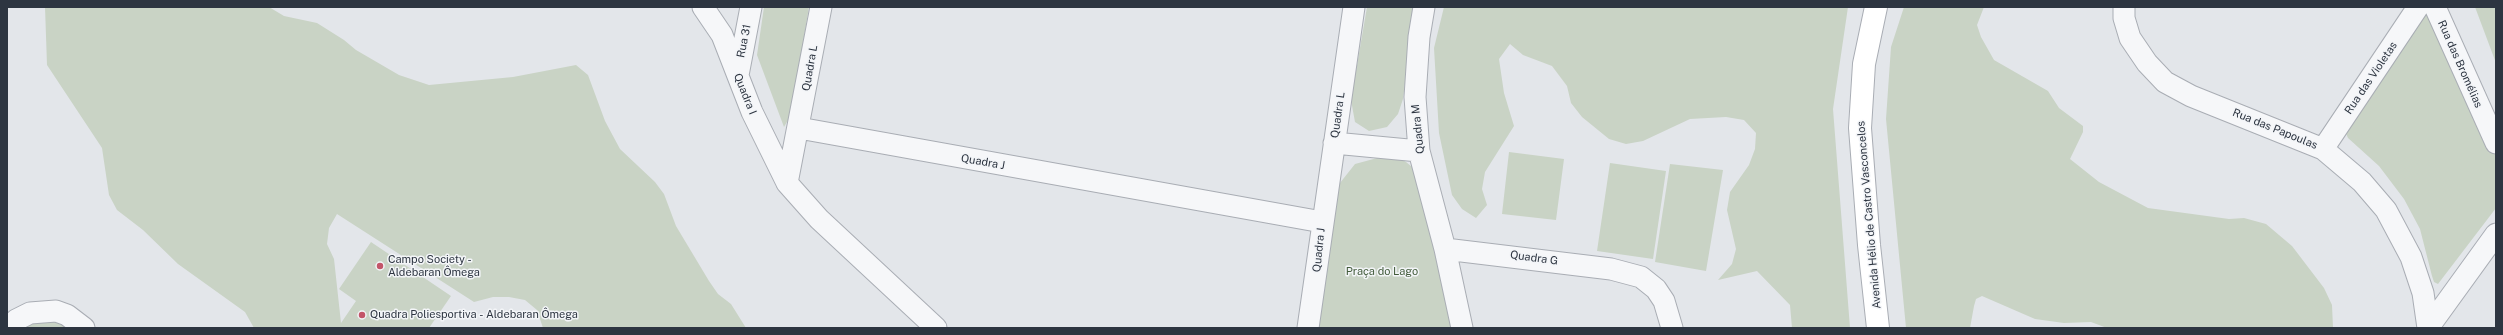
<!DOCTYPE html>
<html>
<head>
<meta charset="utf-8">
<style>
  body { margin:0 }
  #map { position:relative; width:2503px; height:335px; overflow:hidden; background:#e3e6ea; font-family:"Public Sans",sans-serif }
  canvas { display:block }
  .frame { position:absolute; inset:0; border:8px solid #2d3541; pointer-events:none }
</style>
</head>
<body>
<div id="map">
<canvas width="2503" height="335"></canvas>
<div class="frame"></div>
</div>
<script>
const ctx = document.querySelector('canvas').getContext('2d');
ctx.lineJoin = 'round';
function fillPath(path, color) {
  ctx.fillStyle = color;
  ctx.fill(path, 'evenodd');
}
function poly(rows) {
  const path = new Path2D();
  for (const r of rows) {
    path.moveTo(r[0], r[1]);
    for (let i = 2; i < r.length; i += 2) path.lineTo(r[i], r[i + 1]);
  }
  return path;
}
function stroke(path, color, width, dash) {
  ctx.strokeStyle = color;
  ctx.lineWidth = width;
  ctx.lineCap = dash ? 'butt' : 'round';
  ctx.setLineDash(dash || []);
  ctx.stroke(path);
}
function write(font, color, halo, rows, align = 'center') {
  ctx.font = font + ' "Public Sans",sans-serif';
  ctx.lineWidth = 3;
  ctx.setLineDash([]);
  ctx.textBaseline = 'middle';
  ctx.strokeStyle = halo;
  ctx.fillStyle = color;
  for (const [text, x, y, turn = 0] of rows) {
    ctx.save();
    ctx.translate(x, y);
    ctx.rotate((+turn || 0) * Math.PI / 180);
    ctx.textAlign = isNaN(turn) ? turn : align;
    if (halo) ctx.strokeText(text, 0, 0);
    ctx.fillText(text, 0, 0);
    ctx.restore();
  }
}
const green = poly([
  [45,7,269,7,284,16,317,23,344,40,356,50,399,75,429,85,513,77,576,65,588,75,605,121,620,149,655,182,664,194,676,226,709,281,718,294,731,304,746,328,543,328,537,310,525,300,509,297,493,297,474,302,337,214,329,228,327,244,334,259,341,323,356,301,339,289,371,242,451,296,429,328,254,328,245,312,178,264,143,230,117,210,109,195,102,148,47,65],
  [764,7,809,7,791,115,784,127,757,55],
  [1367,7,1415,7,1403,99,1398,114,1387,127,1369,131,1355,122,1351,100],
  [1444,7,1848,7,1833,109,1850,328,1792,328,1790,305,1757,271,1718,280,1732,264,1736,249,1727,210,1730,192,1749,165,1755,149,1756,133,1744,120,1726,117,1690,119,1643,141,1626,144,1609,139,1582,117,1571,103,1567,86,1552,66,1523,55,1510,44,1499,59,1504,93,1514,126,1485,172,1482,189,1487,205,1476,218,1462,209,1452,195,1439,133,1434,48],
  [1904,7,1984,7,1977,25,1981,37,1994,60,2048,91,2059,108,2083,126,2083,132,2070,159,2099,182,2148,208,2229,219,2244,218,2266,224,2292,246,2324,288,2332,305,2333,328,2107,328,2091,322,2064,323,2035,319,1982,296,1976,299,1974,306,1970,328,1906,328,1886,119,1891,47],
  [2442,7,2496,146,2496,208,2438,284,2434,282,2432,276,2420,229,2404,199,2379,166,2348,138,2344,129,2421,9],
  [2475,7,2496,7,2496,63],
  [1509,152,1564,159,1556,220,1502,214],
  [1392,154,1406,162,1417,171,1451,328,1317,328,1336,188,1355,164],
  [1610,163,1666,171,1653,259,1597,251],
  [1670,164,1723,170,1706,271,1655,262],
  [49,317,73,328,20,328]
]);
const street = poly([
  [703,7,722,35,752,112,787,183,819,219,936,328],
  [1424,7,1419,37,1415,97,1419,151,1445,249,1462,328],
  [2124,7,2124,18,2130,38,2147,63,2165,82,2191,96,2323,149,2362,182,2386,210,2411,257,2423,293,2428,328],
  [2435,7,2496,143],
  [738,75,751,7],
  [799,128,1322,222],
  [1334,143,1419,151],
  [2323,149,2418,7],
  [787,183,821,7],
  [1445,249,1611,269,1641,277,1656,289,1664,301,1672,328],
  [7,328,16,320,30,313,56,311,67,315,84,328],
  [1308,328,1354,7],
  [2428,328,2496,234]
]);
const secondary = poly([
  [1876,7,1864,64,1860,128,1869,245,1878,328]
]);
const markers = [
  [380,266,4,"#c35569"],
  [362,315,4,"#c35569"]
];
const streetNames = [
  ["Rua 31",744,41,-79],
  ["Rua das Bromélias",2460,64,66],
  ["Quadra L",810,68,-80],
  ["Rua das Violetas",2371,78,-56],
  ["Quadra I",745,94,68],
  ["Quadra L",1338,115,-82],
  ["Quadra M",1418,129,-96],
  ["Rua das Papoulas",2275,129,22],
  ["Quadra J",983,162,10],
  ["Avenida Hélio de Castro Vasconcelos",1869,215,-95],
  ["Quadra J",1319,250,-84],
  ["Quadra G",1534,258,8]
];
const poiNames = [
  ["Campo Society -",388,260],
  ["Aldebaran Ômega",388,273],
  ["Quadra Poliesportiva - Aldebaran Ômega",370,315]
];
const parkNames = [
  ["Praça do Lago",1382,272]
];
fillPath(green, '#c9d3c5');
stroke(street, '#a9adb4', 23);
stroke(secondary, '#a9adb4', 24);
stroke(street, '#f6f7f9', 21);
stroke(secondary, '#fff', 22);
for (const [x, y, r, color] of markers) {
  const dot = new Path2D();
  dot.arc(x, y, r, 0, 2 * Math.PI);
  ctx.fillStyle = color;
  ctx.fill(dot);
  stroke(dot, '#f3f5f8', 1.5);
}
write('11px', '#2d3541', '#f3f5f8', streetNames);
write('11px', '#2d3541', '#f3f5f8', poiNames, 'left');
write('11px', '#425b3b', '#f3f5f8', parkNames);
</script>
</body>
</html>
